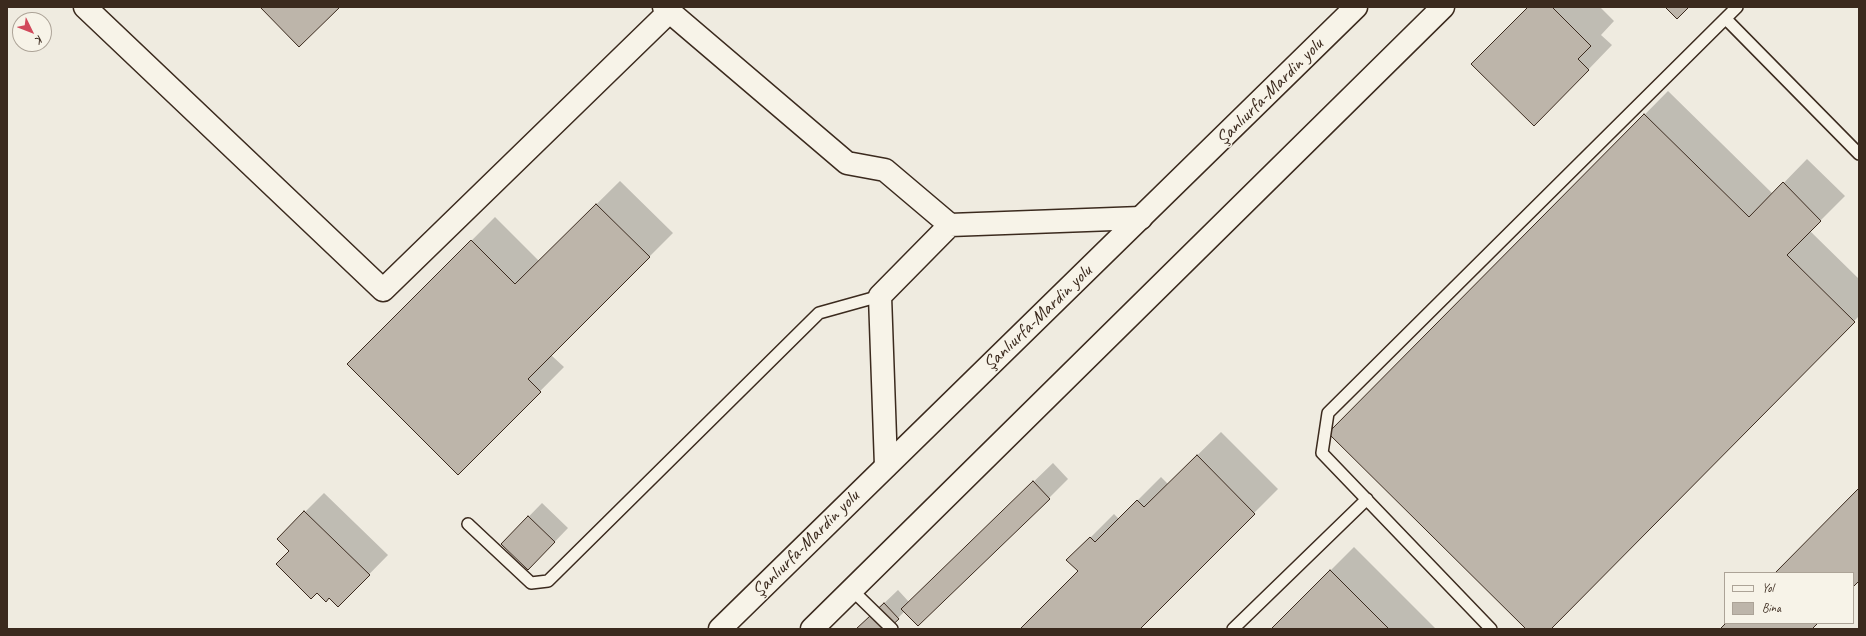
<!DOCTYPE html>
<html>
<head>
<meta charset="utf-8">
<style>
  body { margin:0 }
  #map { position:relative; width:1866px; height:636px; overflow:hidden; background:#efebe0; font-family:Caveat,sans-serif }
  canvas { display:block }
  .frame { position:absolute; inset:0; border:8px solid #3b2a1e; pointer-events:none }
  .legend { position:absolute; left:1724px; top:572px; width:130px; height:52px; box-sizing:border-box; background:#f7f3e8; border:1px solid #aca397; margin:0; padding:5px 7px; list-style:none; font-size:12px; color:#3b2a1e }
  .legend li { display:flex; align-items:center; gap:8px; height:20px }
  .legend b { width:20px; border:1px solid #aca397 }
  .north { position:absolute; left:12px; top:12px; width:40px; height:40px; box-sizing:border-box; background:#f7f3e8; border:1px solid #aca397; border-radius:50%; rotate:133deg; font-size:11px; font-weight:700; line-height:16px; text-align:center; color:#3b2a1e }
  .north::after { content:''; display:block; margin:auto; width:14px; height:18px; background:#d1495b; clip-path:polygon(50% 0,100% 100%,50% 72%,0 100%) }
</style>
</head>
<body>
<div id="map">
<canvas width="1866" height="636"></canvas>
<div class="frame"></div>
<ul class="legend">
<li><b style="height:5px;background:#f7f3e8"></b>Yol</li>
<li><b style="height:11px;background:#bdb5aa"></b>Bina</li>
</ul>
<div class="north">K</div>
</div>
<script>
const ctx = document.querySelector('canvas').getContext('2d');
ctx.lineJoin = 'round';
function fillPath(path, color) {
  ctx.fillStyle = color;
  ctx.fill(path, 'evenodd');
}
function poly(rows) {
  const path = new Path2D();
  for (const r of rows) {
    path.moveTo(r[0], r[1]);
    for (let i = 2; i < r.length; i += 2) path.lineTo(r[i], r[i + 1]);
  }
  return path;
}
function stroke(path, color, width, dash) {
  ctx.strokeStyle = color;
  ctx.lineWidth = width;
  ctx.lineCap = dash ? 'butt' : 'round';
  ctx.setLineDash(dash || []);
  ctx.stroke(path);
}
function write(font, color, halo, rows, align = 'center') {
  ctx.font = font + ' Caveat,sans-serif';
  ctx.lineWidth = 3;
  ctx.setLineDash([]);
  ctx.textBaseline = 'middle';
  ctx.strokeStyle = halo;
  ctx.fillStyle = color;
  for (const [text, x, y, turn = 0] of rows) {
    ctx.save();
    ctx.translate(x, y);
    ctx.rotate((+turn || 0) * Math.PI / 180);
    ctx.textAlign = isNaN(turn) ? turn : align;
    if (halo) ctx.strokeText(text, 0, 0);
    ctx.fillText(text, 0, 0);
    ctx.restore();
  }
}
const shadow = poly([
  [1529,7,1600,7,1614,21,1601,35,1612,45,1558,101],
  [1668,91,1773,194,1807,159,1845,196,1810,231,1859,279,1859,316,1550,629,1527,629,1330,433],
  [620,181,673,233,551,355,564,367,458,474,349,364,495,217,539,261],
  [1221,432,1278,489,1138,629,1021,629,1079,571,1068,560,1114,514,1119,519,1161,477,1168,484],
  [1053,463,1068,479,1049,498,905,611,887,629,857,629,898,590,909,602],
  [324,493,388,555,338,606,278,539],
  [542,503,568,528,542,555,502,544],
  [1354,547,1436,629,1272,629]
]);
const building = poly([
  [260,7,340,7,299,47,260,7],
  [1528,7,1552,7,1591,46,1578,59,1589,70,1534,126,1471,64,1528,7],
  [1665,7,1689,7,1677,19,1665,7],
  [1644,114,1749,217,1783,182,1821,221,1787,255,1855,322,1551,629,1526,629,1328,433,1644,114],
  [596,204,650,257,528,379,541,392,458,475,347,364,471,240,515,284,596,204],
  [1197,455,1255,514,1140,629,1020,629,1078,571,1066,560,1090,537,1095,542,1137,500,1144,507,1197,455],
  [1033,481,1050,499,918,626,901,609,1033,481],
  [1859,488,1859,581,1853,587,1853,573,1775,573,1859,488],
  [304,511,370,575,338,607,329,598,326,602,317,593,311,599,276,564,289,551,277,539,304,511],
  [528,516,555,542,528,570,501,544,528,516],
  [1330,570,1389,629,1271,629,1330,570],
  [884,603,899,619,888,629,856,629,884,603],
  [1726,623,1818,623,1812,629,1720,629,1726,623]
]);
const lane = poly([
  [1726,19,1859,154],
  [468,524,531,583,548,581,819,313,880,296],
  [852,590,892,629],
  [1233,629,1367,499],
  [1491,629,1322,453,1328,413,1737,7]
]);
const street = poly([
  [85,7,383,290,669,12],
  [664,7,847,163,885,170,950,225],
  [886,466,880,296,950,225,1141,218]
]);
const highway = poly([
  [720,629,1356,7],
  [812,629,1443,7]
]);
const streetNames = [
  ["Şanlıurfa-Mardin yolu",1270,92,-45],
  ["Şanlıurfa-Mardin yolu",1038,318,-44],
  ["Şanlıurfa-Mardin yolu",806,544,-45]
];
fillPath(shadow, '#0003');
fillPath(building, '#bdb5aa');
stroke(building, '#3b2a1e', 1);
stroke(lane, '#3b2a1e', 14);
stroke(street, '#3b2a1e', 25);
stroke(highway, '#3b2a1e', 25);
stroke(lane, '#f7f3e8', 11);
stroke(street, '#f7f3e8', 22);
stroke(highway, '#f7f3e8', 22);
write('19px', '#3b2a1e', '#f7f3e8', streetNames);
</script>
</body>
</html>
